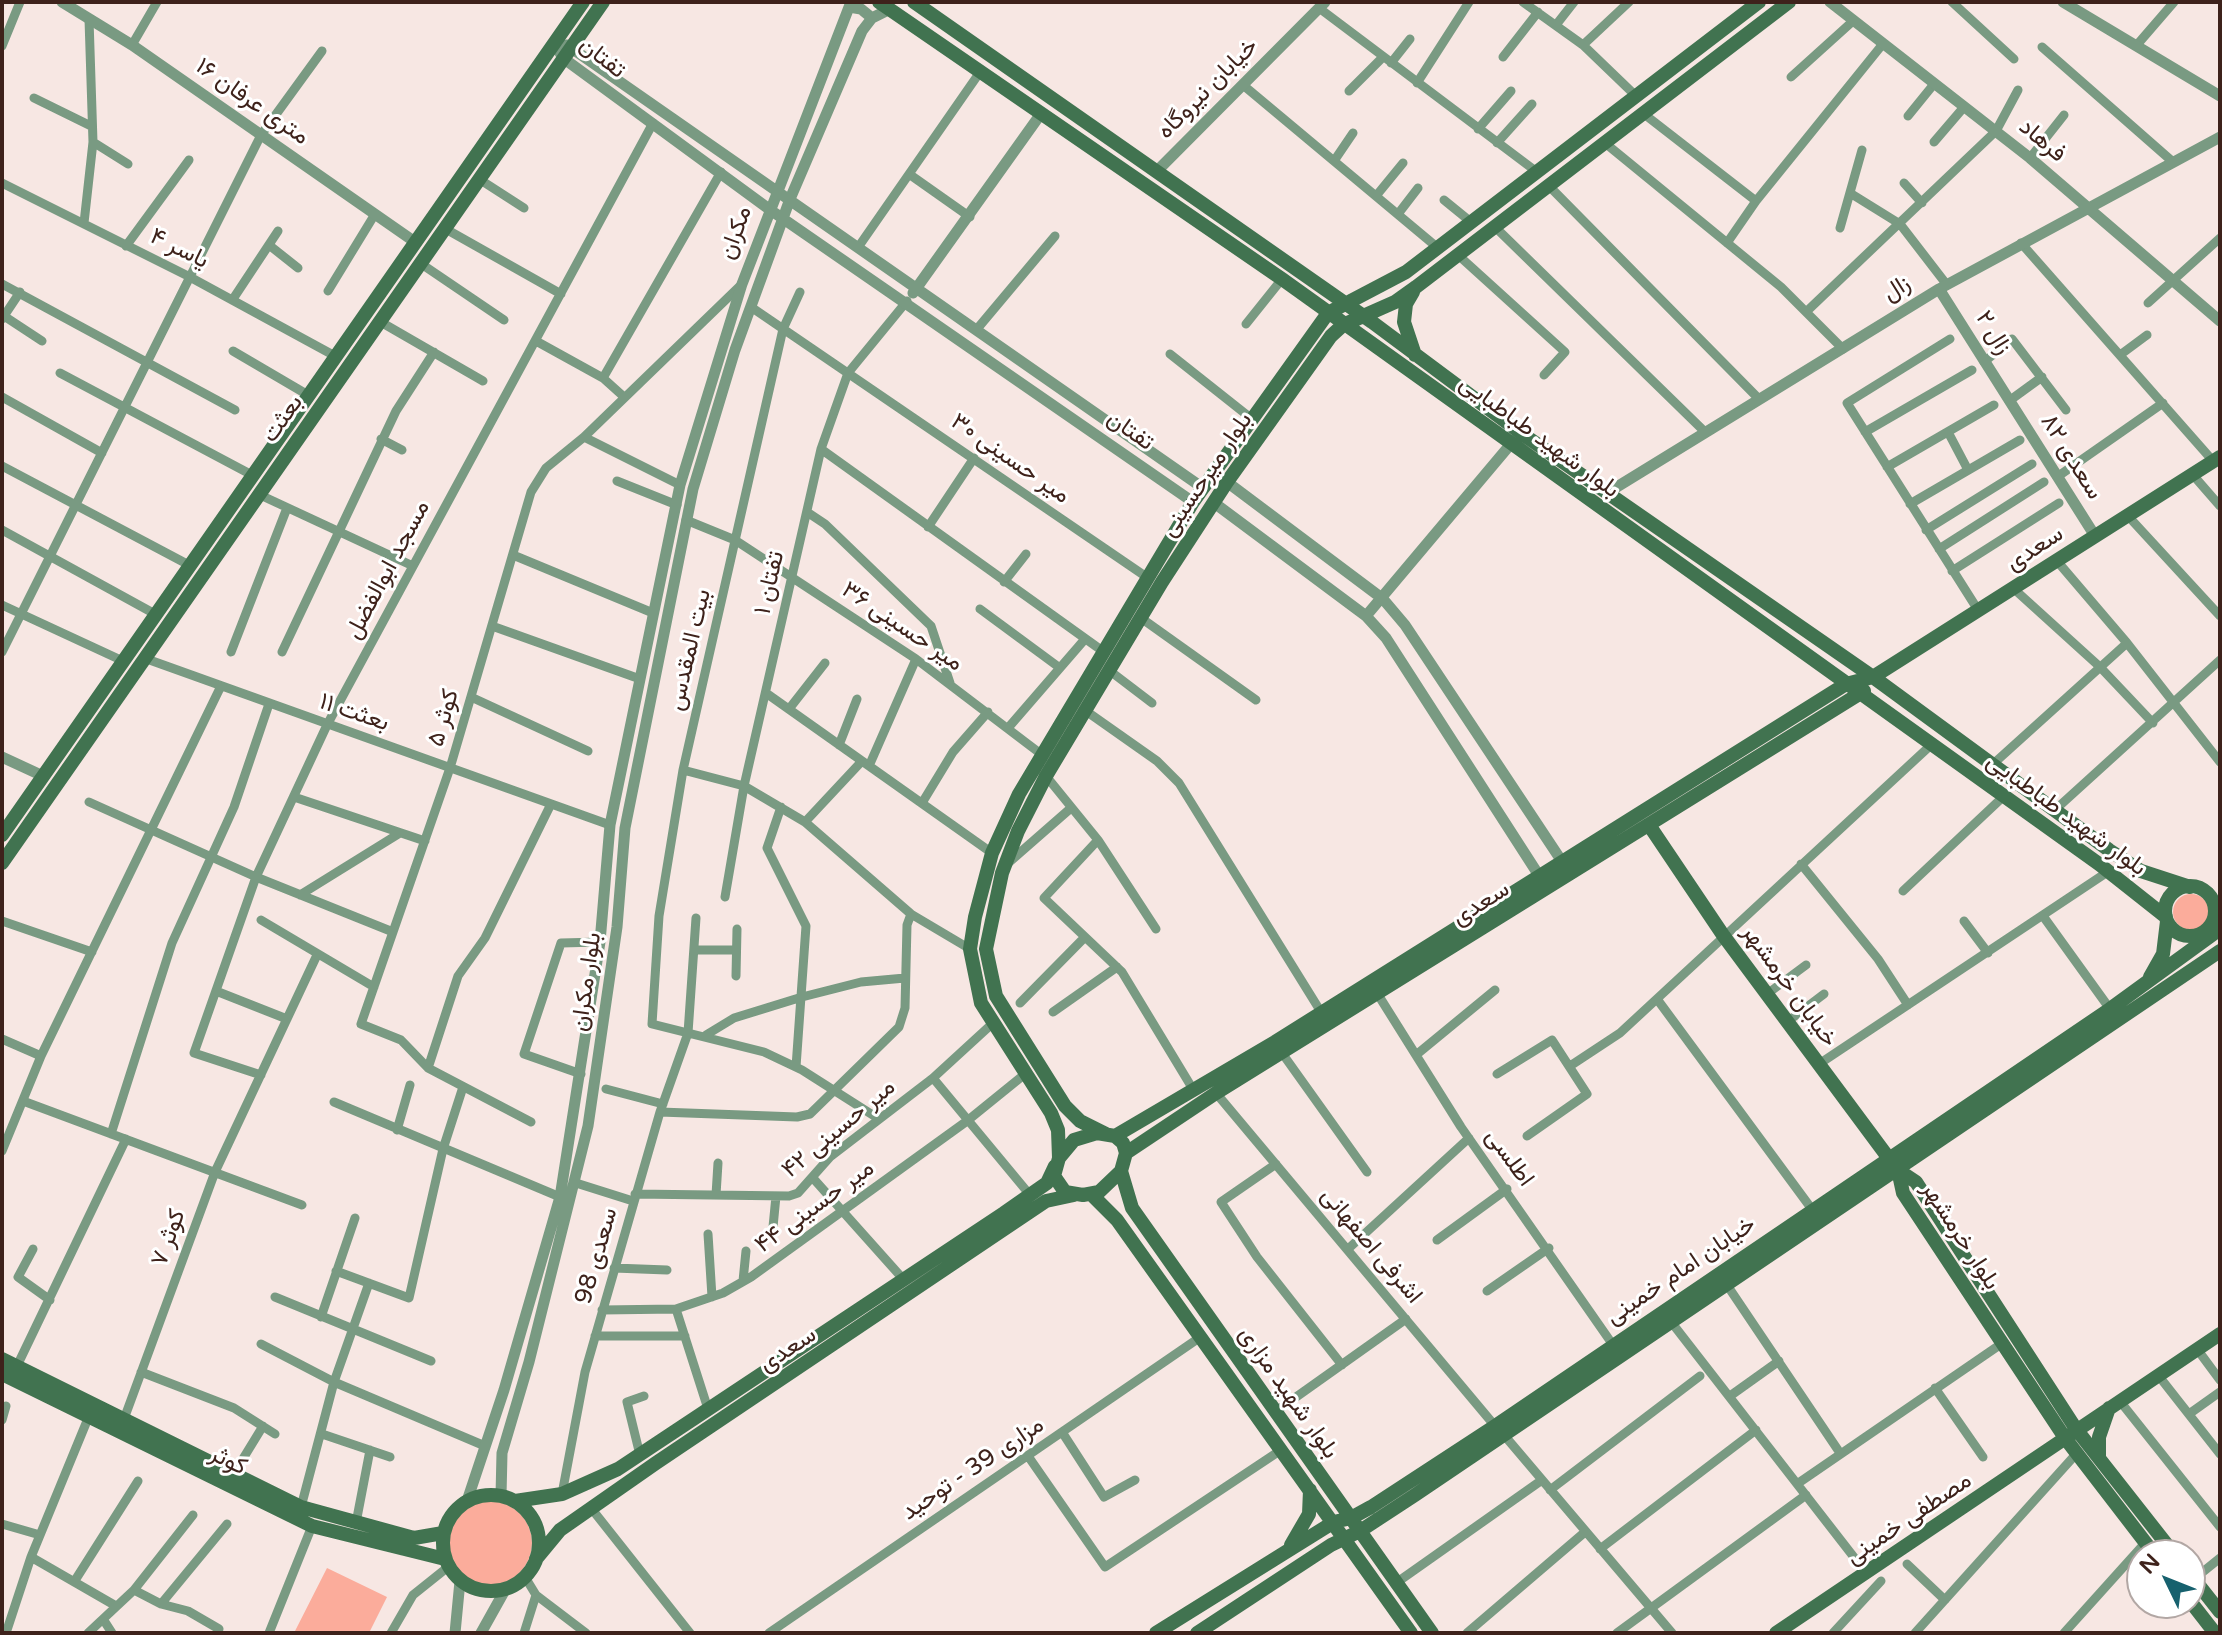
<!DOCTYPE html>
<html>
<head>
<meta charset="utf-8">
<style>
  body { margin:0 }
  #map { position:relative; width:2222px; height:1635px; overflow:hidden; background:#f7e7e3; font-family:"Varela Round",sans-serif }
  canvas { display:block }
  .frame { position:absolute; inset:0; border:4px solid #3e221b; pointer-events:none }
  .north { position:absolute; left:2126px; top:1539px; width:80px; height:80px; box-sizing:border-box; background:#fff; border:2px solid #b2a7a4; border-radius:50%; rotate:313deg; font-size:22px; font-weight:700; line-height:32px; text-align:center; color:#3e221b }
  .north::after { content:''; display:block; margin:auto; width:28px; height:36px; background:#17616e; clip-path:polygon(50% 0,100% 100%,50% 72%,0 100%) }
</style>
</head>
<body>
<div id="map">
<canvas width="2222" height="1635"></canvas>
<div class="frame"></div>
<div class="north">N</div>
</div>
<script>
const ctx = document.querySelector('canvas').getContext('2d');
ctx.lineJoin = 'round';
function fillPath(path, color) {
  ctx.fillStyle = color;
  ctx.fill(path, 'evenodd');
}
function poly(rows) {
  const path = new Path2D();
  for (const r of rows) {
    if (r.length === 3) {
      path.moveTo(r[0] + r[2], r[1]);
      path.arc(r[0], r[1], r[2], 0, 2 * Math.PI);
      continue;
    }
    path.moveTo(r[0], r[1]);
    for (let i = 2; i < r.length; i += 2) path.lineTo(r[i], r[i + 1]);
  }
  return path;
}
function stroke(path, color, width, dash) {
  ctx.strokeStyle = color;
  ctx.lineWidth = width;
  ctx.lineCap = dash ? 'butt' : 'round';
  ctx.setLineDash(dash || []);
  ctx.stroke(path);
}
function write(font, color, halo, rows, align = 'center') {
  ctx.font = font + ' "Varela Round",Vazirmatn,sans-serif';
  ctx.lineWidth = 6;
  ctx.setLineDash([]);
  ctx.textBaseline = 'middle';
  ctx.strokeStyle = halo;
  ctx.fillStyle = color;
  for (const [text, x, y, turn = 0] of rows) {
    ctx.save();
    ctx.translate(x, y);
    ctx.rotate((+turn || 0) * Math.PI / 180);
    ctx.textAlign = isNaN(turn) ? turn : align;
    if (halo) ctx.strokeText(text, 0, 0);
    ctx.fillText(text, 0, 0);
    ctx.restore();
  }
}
const green = poly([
  [2191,912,18],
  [490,1543,42],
  [327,1568,387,1597,369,1633,294,1633]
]);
const minor = poly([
  [1523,2,1583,45,1636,96],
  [1952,2,2014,59],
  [1319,8,1537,172],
  [1556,25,1574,2],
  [132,45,157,2],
  [1583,45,1629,2],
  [2,46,20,2],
  [2136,46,2174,2],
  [2042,47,2173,162],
  [1503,57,1538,12],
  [1391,63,1410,39],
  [1791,77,1853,21],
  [1417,83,1469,2],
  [1243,85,1438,248],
  [1349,91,1383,57],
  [34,98,91,126],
  [1644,114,1756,201],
  [1908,116,1934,84],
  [1478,129,1511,91],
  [93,142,128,164],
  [1934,142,1964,107],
  [1497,143,1532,104],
  [1605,143,1781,287,1843,349],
  [2030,158,2064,115],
  [1334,161,1353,133],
  [909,174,970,217],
  [479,179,524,208],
  [2,183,188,276,335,356],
  [1904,183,1922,203],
  [1549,186,1758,398],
  [1850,193,1900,224,1947,285],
  [1376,196,1403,163],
  [1444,200,1471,222],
  [1398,214,1418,188],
  [84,223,93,142,89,19],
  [1495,227,1704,431],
  [444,228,561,294],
  [1840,228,1862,150],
  [1727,243,1756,201,1882,45],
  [2021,243,2213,461],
  [269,245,298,268],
  [126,246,189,160],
  [859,246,980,72],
  [1458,255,1565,352,1544,375],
  [420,263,504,320],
  [2,284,235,410],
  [328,291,375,214],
  [800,292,783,329,683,770,659,916,652,1024,764,1052,802,1070,879,1119],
  [233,299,278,231],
  [2148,303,2220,238],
  [751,307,1148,578],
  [1806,312,1996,131,2018,90],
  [4,316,42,341],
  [2,319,20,292],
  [379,321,483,381],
  [1246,324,1282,279],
  [977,329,1055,236],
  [1950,339,1847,403,1978,610],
  [536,341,603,378,623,396],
  [233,351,308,395],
  [1170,354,1252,419],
  [2120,355,2147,335],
  [1984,362,2012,339,2066,410],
  [60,373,252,475],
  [603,378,721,172],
  [2,397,102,453],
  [2009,401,2042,377],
  [1865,432,1972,370],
  [1948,432,1968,470],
  [584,437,680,485],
  [381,439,402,450],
  [821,449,1104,652],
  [2,466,189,565],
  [1887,467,1994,405],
  [2193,475,2220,506],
  [2057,477,2163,403],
  [617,481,677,505],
  [258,494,413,566],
  [1910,504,2020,440],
  [807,512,825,524,931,626,950,683],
  [2128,516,2220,616],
  [686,520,735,540,916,659,1041,754],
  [928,527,974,458],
  [2,530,155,614],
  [1926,530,2032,464],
  [1939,549,2044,482],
  [513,555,653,613],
  [2057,561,2127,643,2220,762],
  [1952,571,2059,503],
  [1004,582,1026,554],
  [2014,589,2100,667,2153,723],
  [2,605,123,661],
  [980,609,1060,668],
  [1141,618,1256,700],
  [492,626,640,679],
  [2,652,261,135,322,51],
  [231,652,287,508],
  [282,652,396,411,434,352],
  [144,658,610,825],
  [1110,671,1152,703],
  [766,693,992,853],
  [471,697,588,751],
  [789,709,825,663],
  [1086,711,1157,761,1179,783,1321,1012],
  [1008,728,1085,639],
  [839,745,857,699],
  [1992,765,2127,643],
  [869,766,916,659],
  [683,770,744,786,805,822,911,914,970,949],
  [1046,776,1098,840,1156,929],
  [294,797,425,841],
  [89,802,256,877,393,932],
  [922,803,953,752,988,712],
  [781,807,767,848,806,926,796,1067],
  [2056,809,2220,660],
  [805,822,862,761],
  [1098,840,1044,898,1122,972,1194,1091],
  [1007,864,1071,808],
  [1801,864,1878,959,1908,1005],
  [1903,891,2004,796],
  [300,895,400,833],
  [725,897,744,786,821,449,848,373,907,301],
  [2043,916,2110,1009],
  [261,920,374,987],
  [2,921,92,952],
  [1964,921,1988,953],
  [694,950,736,950],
  [736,976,737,929],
  [216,991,287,1019],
  [1377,993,1461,1127,1613,1345],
  [1767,994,1806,965],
  [1657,999,1811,1208],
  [1020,1003,1085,937],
  [1053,1012,1117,967],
  [1787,1022,1824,994],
  [706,1035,734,1018,802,997,861,982,905,978],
  [2,1039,41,1056],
  [1282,1053,1367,1172],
  [1416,1055,1495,990],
  [1819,1064,2109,871],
  [1570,1066,1620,1033,1931,745],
  [428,1068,458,976,485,938,551,804],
  [581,1074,524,1054,561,943,600,942],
  [1497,1074,1552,1040,1587,1094,1527,1136],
  [261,1075,194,1053,256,877,327,725,653,123],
  [933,1078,1030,1195],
  [606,1089,663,1104],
  [1216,1093,1495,1426],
  [23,1101,302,1205],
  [334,1102,560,1197],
  [660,1112,797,1117,810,1114,899,1027,905,1008,907,925,911,914],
  [531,1122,428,1068,401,1040,361,1024,450,768,531,492,546,468,584,437,741,285],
  [397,1130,410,1085],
  [111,1134,172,943,234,807,269,704],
  [2,1151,41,1056,221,686],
  [1276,1164,1221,1202,1257,1257,1342,1365],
  [812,1177,904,1280],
  [576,1183,633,1201],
  [635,1194,789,1196,798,1193,830,1157,933,1078,993,1023],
  [716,1195,718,1163],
  [773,1227,776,1196],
  [708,1234,712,1297],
  [1437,1240,1507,1189],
  [33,1249,18,1277,50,1300],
  [1348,1249,1469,1138],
  [614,1268,667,1270],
  [336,1271,409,1298,443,1149,463,1087],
  [743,1281,746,1251],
  [1727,1285,1840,1453],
  [1487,1291,1549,1248],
  [275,1297,431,1361],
  [676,1309,708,1409],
  [602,1310,676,1309,723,1293,751,1277,967,1121,1025,1074],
  [321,1317,355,1218],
  [1672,1323,1867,1574],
  [595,1336,685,1336],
  [261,1344,334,1382,485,1446],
  [2197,1349,2220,1380],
  [17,1366,126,1139],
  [141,1372,234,1408,275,1434],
  [2158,1375,2220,1454],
  [1935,1388,1983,1457],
  [1730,1396,1779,1361],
  [2119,1400,2220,1527],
  [1275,1412,1406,1319],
  [2189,1414,2220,1392],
  [124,1419,215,1172,317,955],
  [2,1420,6,1406],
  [1062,1432,1104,1497,1135,1480],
  [322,1434,390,1457],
  [1504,1435,1672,1633],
  [640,1455,627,1402,644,1396],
  [1028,1456,1105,1567,1281,1450],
  [233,1475,263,1426],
  [1797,1484,2004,1342],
  [1550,1490,1700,1376],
  [562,1494,585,1372,660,1112,688,1033,696,918],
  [301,1507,334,1382,369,1283],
  [591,1508,690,1633],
  [356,1523,370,1450],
  [2,1524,40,1535],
  [1600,1549,1756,1430],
  [31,1557,116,1606],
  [1907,1564,1945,1600],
  [525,1577,536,1595,586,1633],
  [2194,1579,2220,1558],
  [74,1582,138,1481],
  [1396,1583,1542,1480],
  [134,1590,161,1604,188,1611,219,1629],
  [161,1604,227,1524],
  [103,1619,112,1633],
  [6,1633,31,1557,89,1416],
  [88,1633,134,1590,193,1515],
  [269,1633,312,1526],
  [391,1633,413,1595,448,1567],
  [524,1633,536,1595],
  [769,1633,1199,1338],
  [1467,1633,1585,1532],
  [1617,1633,1806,1495],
  [1833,1633,1881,1581],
  [1915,1633,2077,1453],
  [2064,1633,2145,1543]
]);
const tertiary = poly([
  [62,2,132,45,415,242],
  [1830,2,2030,158,2220,321],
  [2063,2,2220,96],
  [849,7,861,9,872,18],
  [554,43,563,58,769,209,1193,502],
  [567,45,1203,488],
  [1156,172,1325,2],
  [1939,289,2095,536],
  [913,293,1040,115],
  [1227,482,1383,599,1405,625,1561,860],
  [1607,493,1939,289,2220,137],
  [1213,502,1366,616,1386,638,1538,874],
  [1366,616,1515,439],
  [2,757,43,776],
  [501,1496,502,1453,529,1362,588,1126,617,927,625,828,693,489,735,350,790,199,862,31,872,18,890,9],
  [467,1501,504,1390,560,1197,600,942,610,825,680,485,742,284,851,2],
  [455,1633,460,1581],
  [481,1633,505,1590]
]);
const secondary = poly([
  [879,2,1282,279,2099,864,2166,917],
  [914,2,1372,322,1521,433,1873,677,2109,850,2141,871,2190,887],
  [1413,292,1406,304,1404,322,1415,355],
  [1649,825,1723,935,1893,1164],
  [2,835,583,2],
  [2,863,603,2],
  [2190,911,25],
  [2150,977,2163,954,2167,921],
  [1097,1133,1115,1136,1123,1143,1126,1153,1121,1171,1099,1192,1083,1195,1065,1192,1054,1176,1059,1158,1074,1140,1097,1133],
  [1106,1134,1080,1121,1065,1106,996,996,986,949,1002,873,1018,831,1046,776,1162,582,1227,482,1331,336,1343,325,1395,302,1416,287,1789,2],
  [1115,1136,1275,1042,1846,684,1873,677,2220,457],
  [1126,1153,1216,1093,1864,691],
  [1059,1158,1058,1130,1051,1113,981,1003,970,949,975,917,992,853,1019,794,1193,502,1328,313,1406,272,1759,2],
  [1121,1171,1132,1208,1432,1633],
  [1092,1195,1117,1220,1411,1633],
  [2,1359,301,1507,414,1538,443,1533],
  [2,1374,312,1526,445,1559],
  [2099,1457,2099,1437,2109,1408],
  [491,1543,48],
  [515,1501,562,1494,618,1469,1004,1213,1047,1183,1055,1166],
  [1291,1545,1309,1514,1310,1490],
  [2155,1555,2065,1438,1903,1193,1898,1170,1916,1182,2076,1429,2175,1555],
  [536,1559,560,1530,656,1463,1046,1201,1074,1195],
  [2190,1574,2220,1612],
  [2190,1601,2215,1633],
  [1156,1633,1334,1522,1351,1518,1371,1507,1495,1426,2110,1009,2220,929],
  [1197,1633,1331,1545,1360,1531,1415,1495,2220,951],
  [1776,1633,2220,1334]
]);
const streetNames = [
  ["تفتان",602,58,38],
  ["خیابان نیروگاه",1208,89,-45],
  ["۱۶ متری عرفان",252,102,35],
  ["فرهاد",2042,141,40],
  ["مکران",736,233,-70],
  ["یاسر ۴",179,249,26],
  ["زال",1897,289,-32],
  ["زال ۲",1993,333,58],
  ["بعثت",283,419,-55],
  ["تفتان",1130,431,35],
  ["بلوار شهید طباطبایی",1539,437,36],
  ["سعدی ۸۲",2071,457,58],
  ["میر حسینی ۳۰",1010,459,35],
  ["بلوار میرحسینی",1207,475,-56],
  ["سعدی",2035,549,-33],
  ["مسجد ابوالفضل",388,570,-62],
  ["تفتان ۱",770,583,-77],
  ["میر حسینی ۳۶",902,627,34],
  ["بیت المقدس",690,650,-77],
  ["بعثت ۱۱",354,713,19],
  ["کوثر ۵",444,718,-74],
  ["بلوار شهید طباطبایی",2066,815,36],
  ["سعدی",1481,904,-32],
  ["بلوار مکران",587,982,-82],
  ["خیابان خرمشهر",1789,986,54],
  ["میر حسینی ۴۲",839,1129,-40],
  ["اطلسی",1509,1158,54],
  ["میر حسینی ۴۴",815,1207,-36],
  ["بلوار خرمشهر",1960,1236,57],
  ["کوثر ۷",169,1238,-70],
  ["اشرفی اصفهانی",1371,1246,50],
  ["سعدی 98",597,1256,-74],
  ["خیابان امام خمینی",1681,1271,-34],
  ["سعدی",788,1350,-33],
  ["بلوار شهید مزاری",1288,1393,55],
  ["کوثر",228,1461,26],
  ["مزاری 39 - توحید",973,1469,-34],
  ["مصطفی خمینی",1909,1519,-34]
];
fillPath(green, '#fbac9b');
stroke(minor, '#799a82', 9);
stroke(tertiary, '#799a82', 11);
stroke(secondary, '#417350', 14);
write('24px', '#3e221b', '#fff', streetNames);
</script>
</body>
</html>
